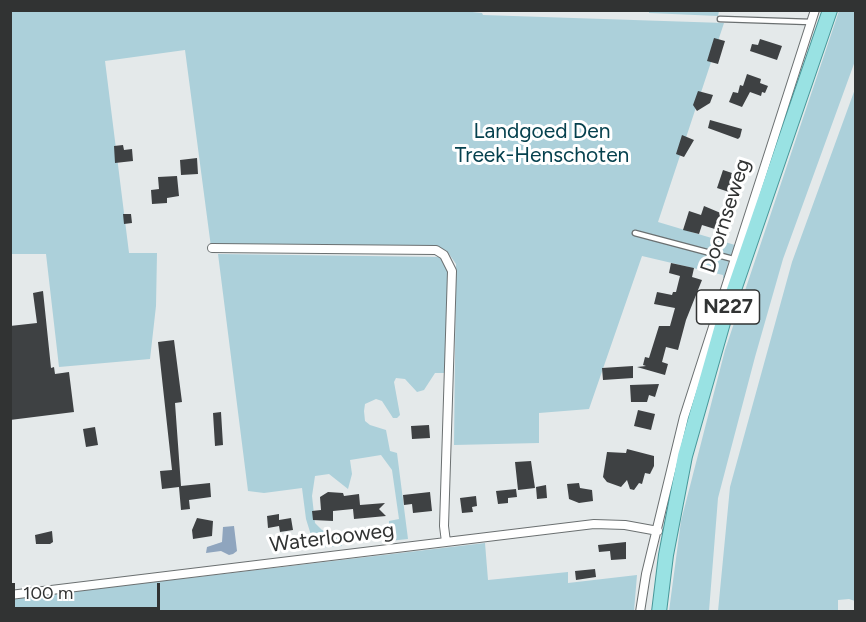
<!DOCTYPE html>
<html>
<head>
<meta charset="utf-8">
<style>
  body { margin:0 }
  #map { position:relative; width:866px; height:622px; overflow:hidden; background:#e4e9ea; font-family:Figtree,sans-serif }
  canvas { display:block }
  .frame { position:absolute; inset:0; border:12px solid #313333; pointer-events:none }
  .scale { position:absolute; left:12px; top:583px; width:148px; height:27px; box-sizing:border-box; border:3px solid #313333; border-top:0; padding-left:8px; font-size:18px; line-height:21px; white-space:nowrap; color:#313333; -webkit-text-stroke:4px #fff; paint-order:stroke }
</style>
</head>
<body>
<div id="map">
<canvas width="866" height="622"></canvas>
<div class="frame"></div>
<div class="scale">100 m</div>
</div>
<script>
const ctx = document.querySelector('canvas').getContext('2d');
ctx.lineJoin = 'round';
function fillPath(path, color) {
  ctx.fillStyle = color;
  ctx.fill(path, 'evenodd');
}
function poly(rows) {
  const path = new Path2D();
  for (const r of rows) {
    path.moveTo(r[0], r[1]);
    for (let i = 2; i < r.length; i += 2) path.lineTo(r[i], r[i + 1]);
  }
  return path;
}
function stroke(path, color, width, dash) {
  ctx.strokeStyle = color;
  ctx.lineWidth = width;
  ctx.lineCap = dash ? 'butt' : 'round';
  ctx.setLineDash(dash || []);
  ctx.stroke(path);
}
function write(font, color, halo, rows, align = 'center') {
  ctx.font = font + ' Figtree,sans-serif';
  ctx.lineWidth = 6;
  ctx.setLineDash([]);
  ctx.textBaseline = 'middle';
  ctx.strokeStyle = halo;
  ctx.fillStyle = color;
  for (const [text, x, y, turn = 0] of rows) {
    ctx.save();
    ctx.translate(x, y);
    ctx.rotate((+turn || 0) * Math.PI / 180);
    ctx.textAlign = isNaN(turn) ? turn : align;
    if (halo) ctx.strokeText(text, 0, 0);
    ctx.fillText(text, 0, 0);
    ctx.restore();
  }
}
const green = poly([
  [453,10,482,13,483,15,724,23,658,222,735,245,728,264,733,266,729,280,723,278,723,275,642,256,589,409,539,413,539,443,454,445,456,264,447,251,438,247,211,247,185,50,105,61,129,253,157,253,156,306,150,359,59,367,46,254,11,254,11,11],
  [649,10,719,10,719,11,718,16,649,13],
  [839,11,855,11,855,61,783,259,755,357,718,498,709,611,669,611,681,521,725,350],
  [855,89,855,601,849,599,838,600,838,611,718,611,730,487,792,262],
  [218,254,440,257,449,273,448,373,435,373,424,390,417,392,405,379,396,378,394,382,400,415,397,418,393,418,382,401,376,399,365,404,364,411,365,421,370,425,386,430,390,451,397,453,408,539,389,541,389,521,399,519,392,470,381,455,350,460,352,474,348,489,329,474,315,476,312,496,315,523,322,530,339,536,342,546,315,548,306,519,302,488,264,493,248,491],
  [485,543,488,580,568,572,568,583,637,575,634,611,11,611,11,599]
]);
const water = poly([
  [234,526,237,551,233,554,229,555,221,551,206,553,207,547,222,542,223,527]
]);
const building = poly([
  [714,38,725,41,718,64,707,61],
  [760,39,782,46,777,60,750,51,752,44,758,45],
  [747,74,761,79,760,83,768,86,765,93,762,92,761,96,750,92,742,107,729,102,733,92,738,93,740,85,743,86],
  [698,91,713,95,710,103,697,111,693,105],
  [710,120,742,129,740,137,738,139,708,128],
  [682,135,694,140,684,157,676,154],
  [123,145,124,150,132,149,133,161,115,163,114,146],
  [197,158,198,174,181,175,180,160],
  [723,170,738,175,732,193,717,188],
  [177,176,179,196,167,198,167,203,152,204,151,190,159,189,158,177],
  [704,206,723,214,718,230,702,225,699,234,683,230,689,211,701,215],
  [123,214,131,214,132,223,124,224],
  [671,263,694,268,692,277,702,280,686,320,678,350,666,347,662,362,668,364,665,375,637,367,646,366,643,365,645,357,649,358,659,326,670,326,675,308,654,304,657,292,672,295,673,292,676,292,680,276,669,273],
  [43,291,51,368,54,367,55,374,69,372,74,412,10,420,10,326,37,323,33,293],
  [174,340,182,402,175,403,181,486,210,483,211,497,189,500,190,509,181,510,179,487,162,489,160,471,172,470,158,342],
  [633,366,633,378,603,380,602,368],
  [659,384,655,397,649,395,647,402,631,402,630,385],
  [638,410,655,414,651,430,634,426],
  [221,412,223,445,215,446,213,413],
  [429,425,430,438,412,439,411,426],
  [95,427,98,445,86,447,83,429],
  [627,449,654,456,654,466,650,474,645,473,642,484,639,483,634,490,630,489,627,480,621,487,607,482,603,477,607,452,626,453],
  [531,461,535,488,518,490,515,462],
  [579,483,580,488,592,490,593,501,579,503,569,499,567,484],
  [546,485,547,498,537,499,536,487],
  [516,489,517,497,508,498,508,503,498,504,496,491],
  [328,492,343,493,344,496,359,494,360,505,385,503,379,509,386,516,354,519,353,509,333,511,333,521,313,520,312,511,321,510,320,497],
  [430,492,432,511,413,513,412,504,404,505,403,495],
  [476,496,477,506,472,507,473,512,462,513,460,498],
  [279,514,279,520,291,518,293,530,280,532,279,526,268,528,267,516],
  [197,518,213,521,212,536,193,539,192,530],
  [52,531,53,542,50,544,36,544,35,535],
  [626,542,626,559,611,560,610,551,599,552,598,545],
  [595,569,596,577,576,580,575,571]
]);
const service = poly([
  [720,19,811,22],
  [635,233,733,259]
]);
const minor = poly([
  [212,248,436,250,444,255,452,271,444,526,446,542],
  [10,595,594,524,625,525,658,531],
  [640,612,646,574,684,417,815,10]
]);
const primary = poly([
  [659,612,666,555,685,456,724,319,830,10]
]);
const shields = [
  [728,307,63]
];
const shieldNames = [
  ["N227",728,307]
];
const parkNames = [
  ["Landgoed Den",542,132],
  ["Treek-Henschoten",542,156]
];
const streetNames = [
  ["Doornseweg",726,216,-72],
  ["Waterlooweg",332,538,-7]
];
fillPath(green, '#acd0da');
fillPath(water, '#8fa5be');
fillPath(building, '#3e4143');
stroke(service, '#6b7071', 7);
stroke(minor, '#6b7071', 10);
stroke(primary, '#48989a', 16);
stroke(service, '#fff', 4.5);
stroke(minor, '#fff', 8);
stroke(primary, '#99e2e3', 14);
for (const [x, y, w] of shields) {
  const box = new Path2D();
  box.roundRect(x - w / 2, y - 17, w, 34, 4.5);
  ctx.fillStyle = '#fff';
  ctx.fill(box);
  stroke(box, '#313333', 1.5);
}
write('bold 20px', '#313333', null, shieldNames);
write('21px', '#06414e', '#fff', parkNames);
write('21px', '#313333', '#fff', streetNames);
</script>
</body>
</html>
